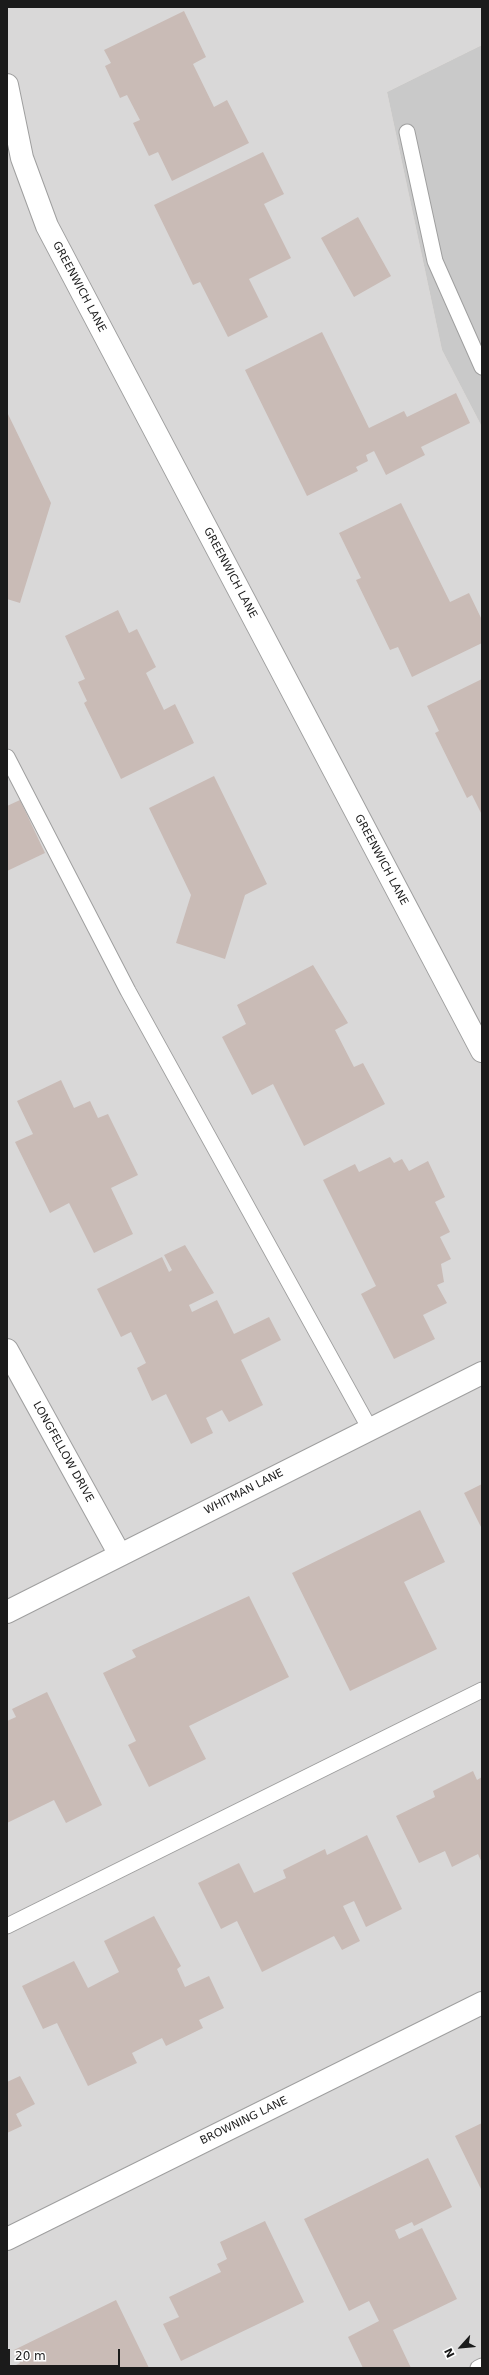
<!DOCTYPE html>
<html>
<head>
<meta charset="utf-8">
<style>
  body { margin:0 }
  #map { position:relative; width:489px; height:2375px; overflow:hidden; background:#ede6df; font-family:"DejaVu Sans",sans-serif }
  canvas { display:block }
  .frame { position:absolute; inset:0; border:8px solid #1b1b1b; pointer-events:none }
  .north { position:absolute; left:441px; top:2327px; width:40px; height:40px; -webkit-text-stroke:3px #fff; paint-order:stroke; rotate:243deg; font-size:11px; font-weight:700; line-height:16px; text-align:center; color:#1b1b1b }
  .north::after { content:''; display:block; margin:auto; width:14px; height:18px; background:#1b1b1b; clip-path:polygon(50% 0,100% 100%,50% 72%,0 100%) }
  .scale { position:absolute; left:8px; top:2349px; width:112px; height:18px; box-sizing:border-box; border:2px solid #1b1b1b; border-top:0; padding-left:5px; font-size:12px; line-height:14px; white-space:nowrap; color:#1b1b1b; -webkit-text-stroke:3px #fff; paint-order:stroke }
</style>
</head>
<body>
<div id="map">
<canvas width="489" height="2375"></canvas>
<div class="frame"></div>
<div class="north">N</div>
<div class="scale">20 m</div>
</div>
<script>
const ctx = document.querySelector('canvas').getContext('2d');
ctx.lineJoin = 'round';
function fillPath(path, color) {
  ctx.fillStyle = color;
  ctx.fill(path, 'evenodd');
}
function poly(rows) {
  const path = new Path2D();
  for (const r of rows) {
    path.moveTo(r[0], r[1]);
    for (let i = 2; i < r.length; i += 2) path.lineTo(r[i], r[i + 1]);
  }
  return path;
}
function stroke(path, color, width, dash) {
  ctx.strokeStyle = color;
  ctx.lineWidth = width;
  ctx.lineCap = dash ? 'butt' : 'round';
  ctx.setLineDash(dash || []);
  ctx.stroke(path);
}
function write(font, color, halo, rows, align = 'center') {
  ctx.font = font + ' "DejaVu Sans",sans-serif';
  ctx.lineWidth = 3;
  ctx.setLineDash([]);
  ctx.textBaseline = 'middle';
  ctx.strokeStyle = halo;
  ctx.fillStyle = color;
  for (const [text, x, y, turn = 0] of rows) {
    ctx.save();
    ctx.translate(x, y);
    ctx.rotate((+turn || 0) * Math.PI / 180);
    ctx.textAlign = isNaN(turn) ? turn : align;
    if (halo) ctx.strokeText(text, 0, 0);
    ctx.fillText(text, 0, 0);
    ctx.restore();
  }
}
const residential = poly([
  [7,7,482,7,482,45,387,92,442,350,482,427,482,2368,7,2368]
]);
const religious = poly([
  [482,45,482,427,442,350,387,92]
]);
const building = poly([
  [184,11,206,57,193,64,214,107,227,100,249,143,172,181,158,152,149,156,133,123,140,120,127,95,120,98,105,66,111,63,104,50],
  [263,152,284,194,264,204,291,258,249,279,268,317,228,337,200,282,193,285,154,205],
  [358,217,391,276,354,297,321,238],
  [322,332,369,428,404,411,407,417,456,393,470,423,421,447,425,455,386,475,374,451,366,455,368,461,356,467,358,471,307,496,245,370],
  [7,412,51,503,20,603,7,599],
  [401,503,450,602,469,593,482,620,482,643,412,677,398,647,390,650,356,580,361,578,339,533],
  [118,610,129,633,137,629,156,667,146,673,164,710,175,704,194,743,121,779,84,703,87,701,78,682,85,679,65,636],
  [482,679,482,815,472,795,467,798,435,733,439,731,427,706],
  [214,776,267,884,245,895,225,959,176,943,191,895,149,808],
  [20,800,45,853,7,871,7,806],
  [313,965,348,1023,335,1030,354,1067,363,1063,385,1104,304,1146,273,1084,252,1095,222,1037,246,1024,237,1005],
  [61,1080,74,1108,90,1101,98,1118,108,1114,138,1175,111,1188,133,1234,94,1253,69,1203,50,1213,15,1142,33,1134,17,1101],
  [390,1157,394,1163,402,1159,409,1171,428,1161,445,1197,435,1202,450,1232,440,1237,451,1259,441,1264,444,1282,437,1285,447,1303,423,1315,435,1339,394,1359,361,1294,376,1286,323,1180,355,1164,359,1172],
  [185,1245,214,1293,189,1305,192,1312,217,1300,234,1334,269,1317,281,1340,241,1360,263,1405,229,1422,222,1410,206,1418,213,1433,191,1444,166,1394,152,1401,137,1368,146,1363,131,1332,121,1337,97,1289,162,1257,169,1272,172,1270,164,1255],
  [482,1484,482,1529,464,1493],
  [420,1510,445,1562,404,1582,437,1649,350,1691,292,1573],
  [249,1596,289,1677,189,1726,206,1759,149,1787,128,1745,136,1741,103,1673,136,1657,132,1650],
  [47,1692,102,1805,66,1823,54,1800,7,1823,7,1721,16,1717,12,1709],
  [473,1771,477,1780,482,1777,482,1863,478,1854,452,1867,445,1851,419,1863,396,1816,435,1797,433,1791],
  [367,1835,402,1909,366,1927,354,1901,343,1906,360,1941,342,1950,334,1936,262,1972,237,1921,221,1929,198,1883,239,1863,254,1893,286,1878,283,1870,325,1849,327,1855],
  [154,1916,181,1966,177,1969,185,1987,209,1976,224,2008,199,2020,203,2028,166,2046,162,2038,132,2053,137,2063,88,2086,57,2023,43,2029,22,1986,74,1961,88,1988,119,1972,104,1941],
  [20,2076,35,2104,16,2114,22,2126,7,2133,7,2082],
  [482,2123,482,2191,455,2136],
  [428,2158,452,2207,414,2226,412,2222,395,2230,399,2239,422,2228,457,2299,393,2330,411,2368,363,2368,348,2337,379,2321,369,2301,349,2311,304,2219],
  [265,2221,304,2302,181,2361,163,2324,179,2317,169,2297,221,2272,217,2264,227,2259,220,2242],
  [116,2300,149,2368,10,2368,20,2363,14,2350]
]);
const lane = poly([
  [407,132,435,261,482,367],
  [7,757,128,991,370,1429],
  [7,1926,482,1690],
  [478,2368,482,2366]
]);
const street = poly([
  [7,85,22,158,47,226,482,1051],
  [7,1350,120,1555],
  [7,1612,482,1373],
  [7,2239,482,2003]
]);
const streetNames = [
  ["GREENWICH LANE",79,287,62],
  ["GREENWICH LANE",230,573,62],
  ["GREENWICH LANE",381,860,62],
  ["LONGFELLOW DRIVE",63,1452,61],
  ["WHITMAN LANE",244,1492,-27],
  ["BROWNING LANE",244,2121,-26]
];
fillPath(residential, '#d9d8d8');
fillPath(religious, '#c9c9c9');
fillPath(building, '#c9bbb6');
stroke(lane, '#9f9f9f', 17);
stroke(street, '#9f9f9f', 24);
stroke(lane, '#fff', 15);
stroke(street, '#fff', 22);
write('11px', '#1b1b1b', '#fff', streetNames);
</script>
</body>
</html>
